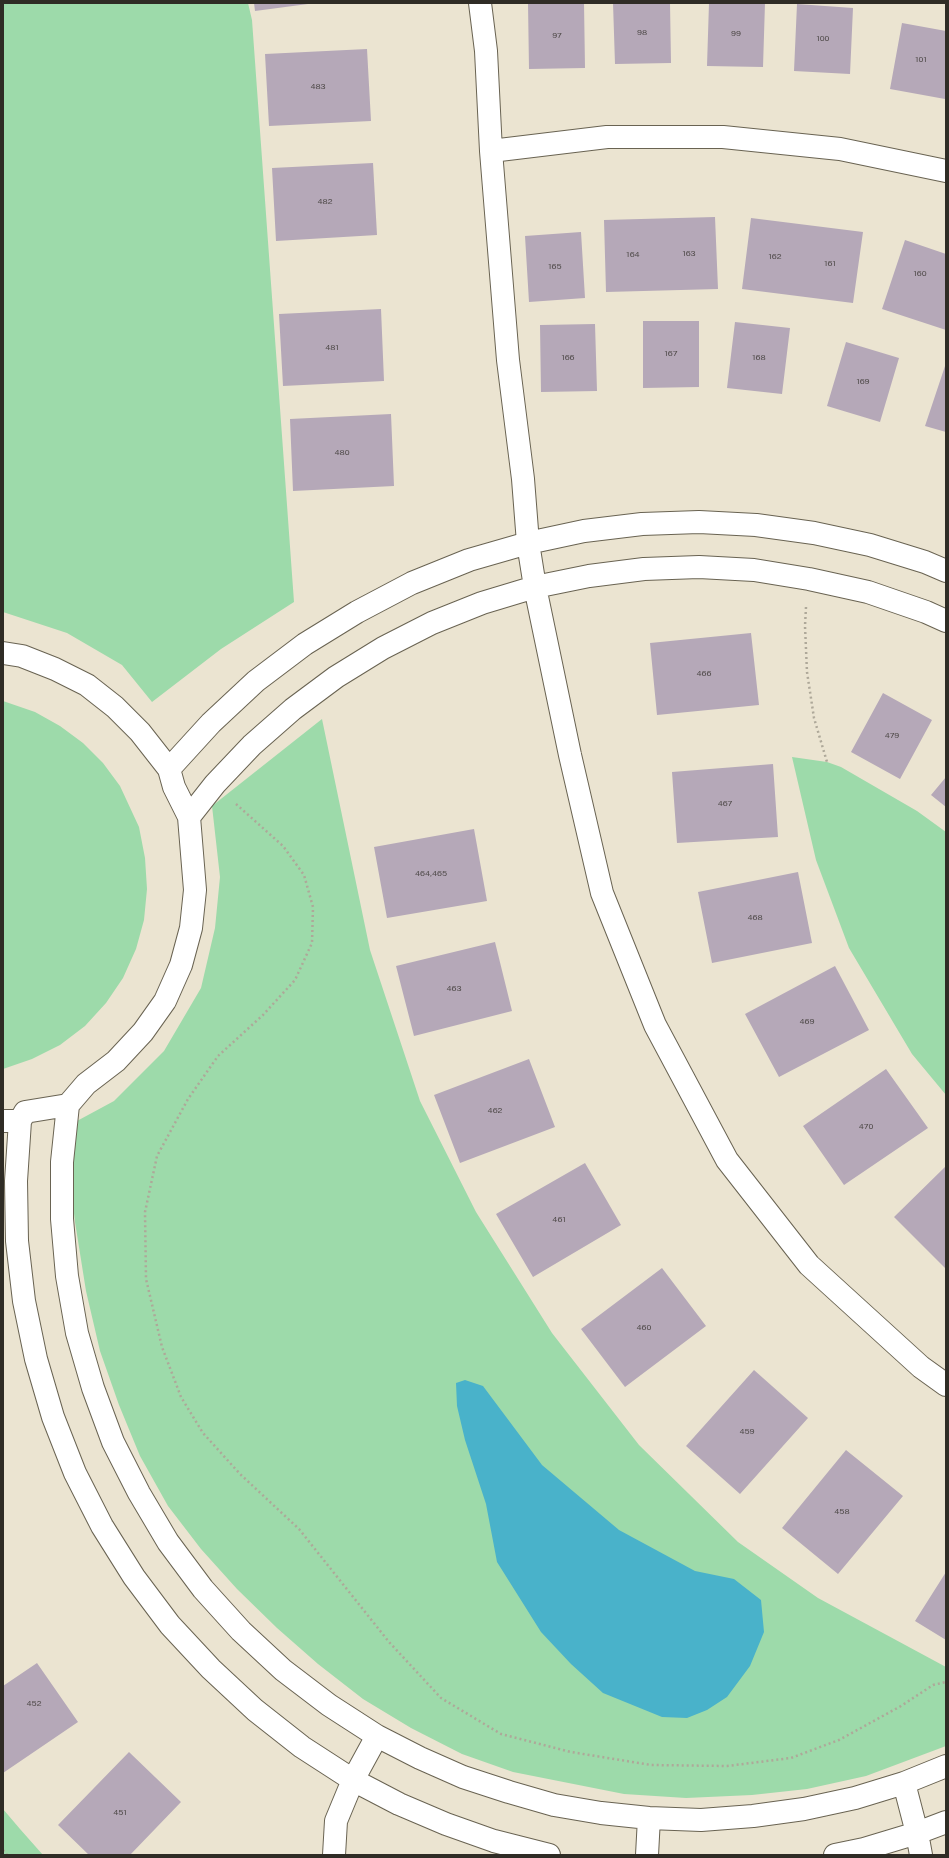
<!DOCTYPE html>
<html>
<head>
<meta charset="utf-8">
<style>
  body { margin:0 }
  #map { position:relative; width:949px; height:1858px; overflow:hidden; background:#ebe4d1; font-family:"Public Sans",sans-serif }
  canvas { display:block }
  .frame { position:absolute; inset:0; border:4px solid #2f2c25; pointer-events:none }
</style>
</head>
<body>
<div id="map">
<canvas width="949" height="1858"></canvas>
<div class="frame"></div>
</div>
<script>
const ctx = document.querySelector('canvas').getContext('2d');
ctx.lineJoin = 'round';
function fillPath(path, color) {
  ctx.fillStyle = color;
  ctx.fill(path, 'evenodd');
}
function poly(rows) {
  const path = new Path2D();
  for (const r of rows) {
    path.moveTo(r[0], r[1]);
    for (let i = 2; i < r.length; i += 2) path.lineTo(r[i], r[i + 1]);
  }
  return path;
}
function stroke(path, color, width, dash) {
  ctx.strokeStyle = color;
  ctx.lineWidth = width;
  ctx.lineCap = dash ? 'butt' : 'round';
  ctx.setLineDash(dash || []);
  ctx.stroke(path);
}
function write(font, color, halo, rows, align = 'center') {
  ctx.font = font + ' "Public Sans",sans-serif';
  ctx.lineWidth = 3;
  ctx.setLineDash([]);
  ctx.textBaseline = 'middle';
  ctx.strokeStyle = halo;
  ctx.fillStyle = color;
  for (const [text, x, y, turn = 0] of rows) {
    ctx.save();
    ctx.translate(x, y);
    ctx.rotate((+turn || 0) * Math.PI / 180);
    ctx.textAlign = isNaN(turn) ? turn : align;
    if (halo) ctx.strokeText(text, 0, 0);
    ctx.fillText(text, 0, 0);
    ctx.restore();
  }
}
const green = poly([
  [3,3,248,3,252,20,294,602,221,649,152,702,122,665,67,633,3,612],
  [3,701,35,712,60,726,83,743,103,763,120,786,139,827,145,858,147,889,144,920,136,949,123,978,106,1003,85,1026,60,1045,32,1059,3,1069],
  [322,719,370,950,420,1101,476,1212,552,1333,639,1445,738,1542,818,1598,946,1667,946,1746,866,1776,807,1789,752,1795,686,1798,624,1794,513,1772,462,1754,411,1728,363,1699,318,1664,277,1628,237,1589,201,1549,168,1506,140,1456,119,1405,100,1351,86,1291,75,1222,64,1128,114,1101,164,1051,201,988,215,928,220,877,212,806],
  [792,757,827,762,841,767,917,811,946,832,946,1095,912,1054,849,948,816,860],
  [3,1809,20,1829,43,1855,3,1855]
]);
const water = poly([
  [465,1380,483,1386,542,1465,619,1530,695,1571,734,1579,761,1600,764,1632,750,1666,727,1697,707,1710,687,1718,662,1717,603,1693,571,1664,541,1632,497,1562,486,1504,465,1440,457,1406,456,1383]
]);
const building = poly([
  [254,3,308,3,308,4,255,11],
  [528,3,584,3,585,68,529,69],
  [613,3,670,3,671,63,615,64],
  [709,3,765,3,763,67,707,66],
  [797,4,853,8,850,74,794,71],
  [902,23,946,31,945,99,890,89],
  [367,49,371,121,269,126,265,54],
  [373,163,377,235,276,241,272,168],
  [715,217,718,289,606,292,604,220],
  [751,218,863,232,853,303,742,289],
  [581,232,585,298,529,302,525,236],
  [905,240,946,254,946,330,882,309],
  [381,309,384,381,283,386,279,314],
  [643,321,699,321,699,387,643,388],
  [735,322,790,328,782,394,727,388],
  [595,324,597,391,541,392,540,325],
  [846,342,899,358,880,422,827,406],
  [946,363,946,432,925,426],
  [391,414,394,486,293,491,290,419],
  [751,633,759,705,657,715,650,643],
  [883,693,932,720,900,779,851,752],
  [773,764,778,837,677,843,672,772],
  [946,777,946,807,931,795],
  [474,829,487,901,387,918,374,847],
  [798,872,812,943,712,963,698,892],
  [495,942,512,1011,414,1036,396,966],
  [835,966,869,1030,779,1077,745,1014],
  [529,1059,555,1127,460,1163,434,1095],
  [886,1069,928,1128,844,1185,803,1126],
  [585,1163,621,1225,533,1277,496,1214],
  [946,1166,946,1267,945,1268,894,1217],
  [662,1268,706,1326,625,1387,581,1329],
  [754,1370,808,1418,740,1494,686,1446],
  [846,1450,903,1496,838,1574,782,1528],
  [946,1572,946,1640,915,1621],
  [37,1663,78,1722,3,1773,3,1686],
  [129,1752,181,1802,130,1855,89,1855,58,1825]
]);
const path = poly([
  [806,607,805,626,807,672,814,718,827,762],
  [236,804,283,846,304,875,313,907,312,943,295,980,263,1015,218,1056,188,1099,157,1156,145,1212,146,1279,162,1347,181,1397,203,1433,240,1474,299,1529,389,1642,441,1698,501,1734,571,1752,651,1765,727,1766,791,1758,839,1740,901,1706,933,1685,946,1682],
  [3,1850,7,1855]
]);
const street = poly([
  [480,3,486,51,491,151,508,360,523,479,528,543,535,587,570,755,602,893,655,1025,727,1160,809,1265,921,1367,946,1385],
  [491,151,607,137,723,137,840,149,946,171],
  [3,653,22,656,55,669,87,685,115,707,140,732,169,769,174,787,189,817,195,890,191,928,181,965,165,1001,143,1032,116,1061,86,1084,68,1105,62,1162,62,1219,67,1276,77,1333,93,1388,113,1442,139,1493,168,1542,203,1589,241,1631,283,1670,329,1705,377,1736,420,1758,463,1777,509,1792,554,1805,601,1813,649,1818,701,1820,753,1816,804,1809,855,1798,904,1783,946,1766],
  [169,769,211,723,256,681,305,644,357,612,412,583,469,560,528,543,584,531,642,524,699,522,756,525,814,533,870,545,925,562,946,571],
  [189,817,215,784,252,745,293,709,336,677,383,648,432,623,482,603,535,587,589,576,644,569,699,567,754,570,809,579,868,592,926,612,946,621],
  [3,1121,20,1121,25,1112,68,1105],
  [20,1121,16,1181,17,1241,24,1301,36,1359,53,1417,75,1473,102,1526,134,1577,170,1625,211,1669,255,1710,302,1747,353,1780,399,1804,446,1824,494,1841,549,1855],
  [904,1783,917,1833,921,1855],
  [334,1855,336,1821,353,1780,377,1736],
  [647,1855,649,1818],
  [835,1855,864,1849,917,1833,946,1822]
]);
const numberNames = [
  ["98",642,33],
  ["99",736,34],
  ["97",557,36],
  ["100",823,39],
  ["101",921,60],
  ["483",318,87],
  ["482",325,202],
  ["163",689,254],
  ["164",633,255],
  ["162",775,257],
  ["161",830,264],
  ["165",555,267],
  ["160",920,274],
  ["481",332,348],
  ["167",671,354],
  ["166",568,358],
  ["168",759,358],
  ["169",863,382],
  ["480",342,453],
  ["466",704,674],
  ["479",892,736],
  ["467",725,804],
  ["464,465",431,874],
  ["468",755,918],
  ["463",454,989],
  ["469",807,1022],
  ["462",495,1111],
  ["470",866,1127],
  ["461",559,1220],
  ["460",644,1328],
  ["459",747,1432],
  ["458",842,1512],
  ["452",34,1704],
  ["451",120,1813]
];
fillPath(green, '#9ddaaa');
fillPath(water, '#49b2ca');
fillPath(building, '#b5a8b8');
stroke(street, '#696352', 24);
stroke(path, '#aea899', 2.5, [2, 3]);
stroke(street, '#fff', 22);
write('8px', '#504b4a', null, numberNames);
</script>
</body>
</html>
